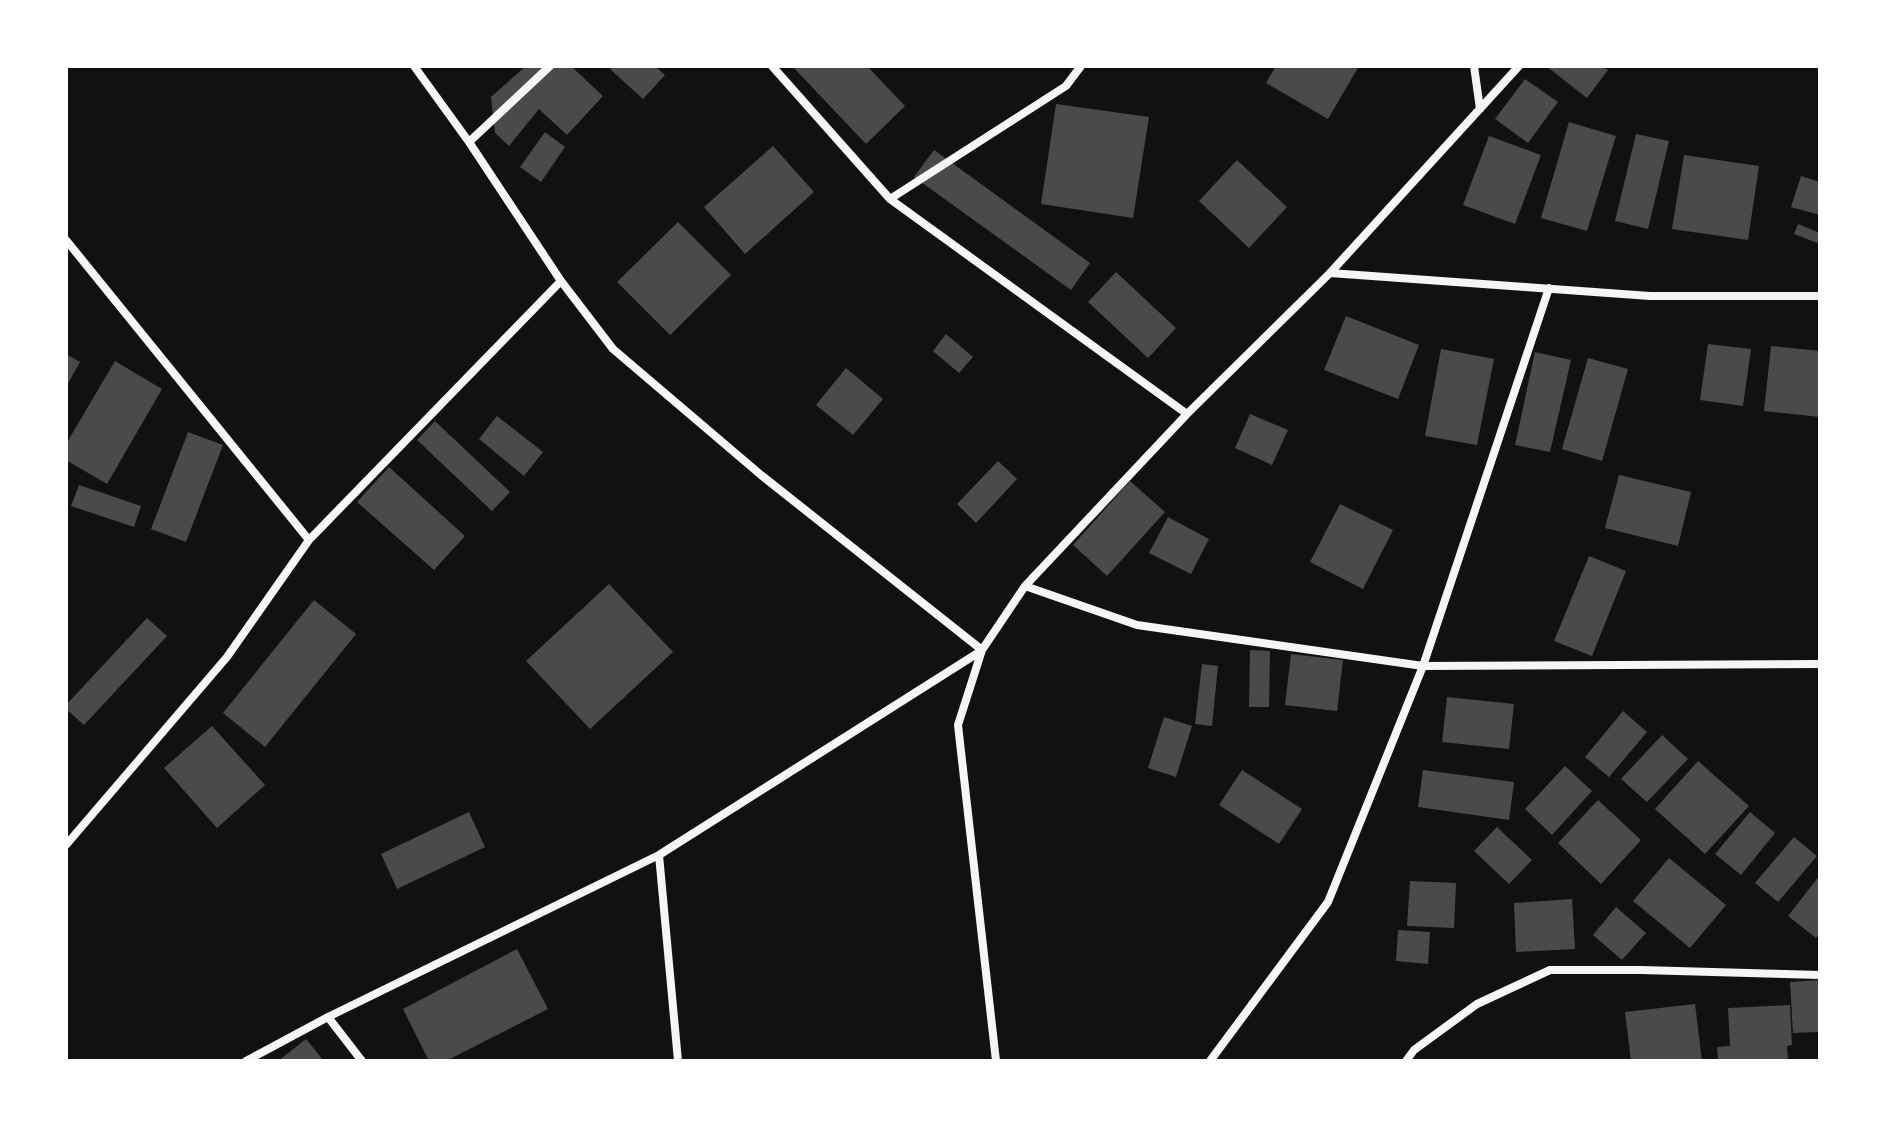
<!DOCTYPE html>
<html>
<head>
<meta charset="utf-8">
<style>
  body { margin:0 }
  #map { position:relative; width:1886px; height:1127px; overflow:hidden; background:#111; font-family:"Titillium Web",sans-serif }
  canvas { display:block }
  .frame { position:absolute; inset:0; border:68px solid #fff; pointer-events:none }
</style>
</head>
<body>
<div id="map">
<canvas width="1886" height="1127"></canvas>
<div class="frame"></div>
</div>
<script>
const ctx = document.querySelector('canvas').getContext('2d');
ctx.lineJoin = 'round';
function fillPath(path, color) {
  ctx.fillStyle = color;
  ctx.fill(path, 'evenodd');
}
function poly(rows) {
  const path = new Path2D();
  for (const r of rows) {
    path.moveTo(r[0], r[1]);
    for (let i = 2; i < r.length; i += 2) path.lineTo(r[i], r[i + 1]);
  }
  return path;
}
function stroke(path, color, width, dash) {
  ctx.strokeStyle = color;
  ctx.lineWidth = width;
  ctx.lineCap = dash ? 'butt' : 'round';
  ctx.setLineDash(dash || []);
  ctx.stroke(path);
}
const building = poly([
  [526,66,576,66,574,69,603,96,567,135,539,109,509,146,495,133,491,97],
  [613,66,655,66,665,75,643,99,610,69],
  [792,66,867,66,905,106,866,144],
  [1276,66,1359,66,1328,119,1266,83],
  [1546,66,1602,66,1608,70,1587,98],
  [1525,79,1558,102,1528,143,1495,119],
  [1056,104,1149,117,1133,218,1041,204],
  [1569,122,1616,136,1587,231,1541,218],
  [545,132,565,147,541,182,520,167],
  [1636,134,1669,141,1648,229,1615,221],
  [1489,136,1541,155,1515,224,1463,205],
  [773,146,814,192,745,254,704,207],
  [934,150,1090,263,1071,290,914,177],
  [1684,155,1759,166,1748,240,1672,229],
  [1237,160,1287,207,1249,248,1199,201],
  [1801,176,1820,182,1820,215,1791,207],
  [678,222,731,275,670,335,617,282],
  [1798,224,1820,233,1820,244,1794,234],
  [1116,272,1176,328,1148,358,1088,302],
  [1346,316,1419,345,1398,399,1324,370],
  [946,334,973,357,959,373,933,351],
  [1708,344,1751,349,1743,406,1700,400],
  [1771,346,1820,351,1820,417,1764,411],
  [1441,349,1494,359,1477,445,1425,436],
  [1535,352,1571,360,1550,452,1515,445],
  [66,354,80,362,66,387],
  [1588,358,1628,369,1602,461,1562,449],
  [115,361,162,389,107,484,66,460,66,444],
  [846,368,883,399,853,435,816,405],
  [1250,414,1288,430,1272,465,1235,448],
  [497,416,543,452,524,476,479,439],
  [435,421,510,492,492,511,417,440],
  [188,432,223,445,186,542,151,529],
  [998,461,1017,479,976,523,957,504],
  [389,467,465,536,434,570,357,502],
  [1619,475,1691,492,1678,546,1605,528],
  [1130,481,1165,512,1107,576,1073,545],
  [79,485,141,506,134,527,71,506],
  [1340,504,1393,530,1363,589,1310,562],
  [1168,517,1209,539,1191,574,1149,553],
  [1589,556,1626,571,1592,656,1554,641],
  [609,584,673,652,590,729,526,661],
  [314,600,356,634,265,747,223,713],
  [147,618,167,636,84,725,66,709,66,705],
  [1250,650,1270,651,1269,707,1249,707],
  [1291,654,1343,660,1337,711,1285,705],
  [1202,664,1218,666,1212,726,1195,724],
  [1447,697,1514,704,1509,749,1442,742],
  [1623,711,1647,732,1609,777,1585,757],
  [1164,717,1192,726,1176,777,1148,768],
  [212,726,265,785,217,828,164,768],
  [1662,735,1688,759,1647,802,1621,779],
  [1698,761,1749,806,1705,854,1655,809],
  [1565,766,1592,791,1552,835,1525,809],
  [1242,770,1302,809,1279,844,1219,805],
  [1423,770,1514,782,1509,820,1418,807],
  [1598,800,1641,840,1601,884,1558,843],
  [469,812,485,847,397,889,381,854],
  [1750,812,1775,833,1741,875,1715,854],
  [1497,827,1532,860,1509,884,1474,851],
  [1794,837,1817,856,1778,902,1755,883],
  [1669,858,1726,905,1690,948,1633,901],
  [1820,875,1820,933,1816,938,1788,916],
  [1410,881,1456,883,1454,928,1407,926],
  [1572,899,1575,949,1516,952,1514,903],
  [1616,907,1646,933,1622,960,1593,935],
  [1398,930,1430,932,1428,964,1396,961],
  [517,949,548,1009,446,1061,429,1061,403,1009],
  [1820,980,1820,1032,1793,1033,1790,982],
  [1695,1004,1702,1061,1631,1061,1625,1012],
  [1790,1005,1792,1045,1787,1046,1788,1061,1718,1061,1717,1047,1730,1046,1728,1008],
  [306,1039,324,1061,278,1061]
]);
const minor = poly([
  [414,66,469,142,561,281,613,349,761,475,982,650],
  [772,66,890,199,1187,414],
  [1474,66,1480,109],
  [469,142,550,66],
  [890,199,1066,86,1081,66],
  [66,240,309,540],
  [1330,273,1650,296,1820,296],
  [1025,586,1137,625,1423,666,1820,664],
  [66,845,227,657,309,540,561,281],
  [659,855,678,1061],
  [328,1017,362,1061],
  [246,1061,328,1017,659,855,981,651],
  [996,1061,958,725,982,650,1025,586,1187,414,1330,273,1519,66],
  [1210,1061,1328,902,1423,666,1549,288],
  [1406,1061,1414,1050,1477,1004,1550,970,1641,970,1820,975]
]);
fillPath(building, '#4a4a4a');
stroke(minor, '#f5f5f5', 8);
</script>
</body>
</html>
